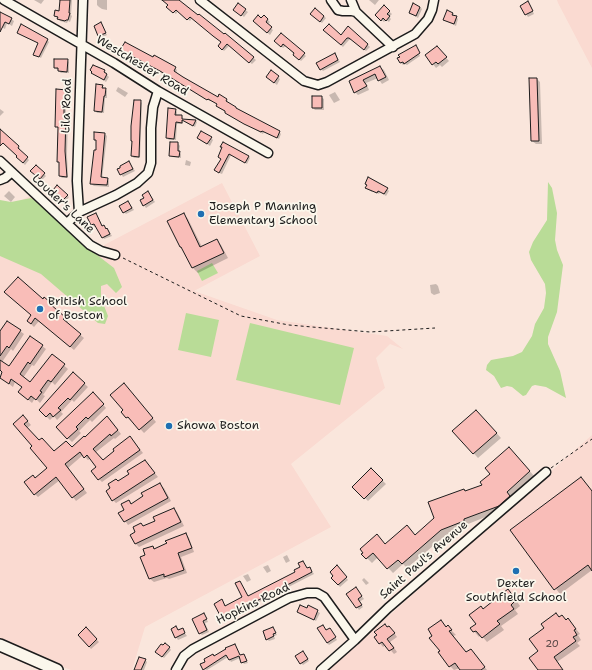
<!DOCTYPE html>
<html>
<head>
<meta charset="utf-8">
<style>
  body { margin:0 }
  canvas { display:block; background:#fae6dc }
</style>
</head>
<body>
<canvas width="592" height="670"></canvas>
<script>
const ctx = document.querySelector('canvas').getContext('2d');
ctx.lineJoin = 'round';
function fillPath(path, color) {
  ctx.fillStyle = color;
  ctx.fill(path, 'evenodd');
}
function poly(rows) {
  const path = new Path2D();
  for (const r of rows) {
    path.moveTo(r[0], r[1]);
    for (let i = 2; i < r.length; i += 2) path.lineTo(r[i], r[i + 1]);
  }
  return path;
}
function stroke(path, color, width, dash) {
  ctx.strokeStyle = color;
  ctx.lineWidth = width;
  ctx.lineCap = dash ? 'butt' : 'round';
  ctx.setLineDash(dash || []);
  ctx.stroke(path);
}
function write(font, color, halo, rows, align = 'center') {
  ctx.font = font + ' "Shantell Sans",sans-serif';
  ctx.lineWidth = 3.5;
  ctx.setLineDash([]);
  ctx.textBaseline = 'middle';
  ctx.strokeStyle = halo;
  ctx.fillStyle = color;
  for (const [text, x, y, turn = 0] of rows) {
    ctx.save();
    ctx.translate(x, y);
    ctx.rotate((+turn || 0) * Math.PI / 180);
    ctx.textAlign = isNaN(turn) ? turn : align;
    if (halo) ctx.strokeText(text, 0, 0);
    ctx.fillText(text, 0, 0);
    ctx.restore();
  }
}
const built = poly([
  [557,0,592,0,592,68,558,3],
  [222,183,260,256,194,291,277,320,387,336,403,349,390,344,376,358,385,388,291,464,331,527,145,627,132,670,71,670,0,643,0,212,31,195,93,252,106,244],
  [592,435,592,670,328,670]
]);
const green = poly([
  [548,182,552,188,557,213,555,240,557,250,563,265,557,312,548,337,548,344,560,371,566,398,546,387,535,385,532,386,526,395,523,396,512,387,507,386,501,388,494,376,486,370,487,365,491,360,513,356,522,352,532,336,535,324,544,308,546,293,545,284,531,260,529,252,533,242,547,220],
  [31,198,69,225,79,241,114,268,122,287,116,293,107,284,101,286,101,298,108,316,105,324,98,323,41,274,0,256,0,200,11,202],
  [212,263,218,273,202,281,197,271],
  [186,313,219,320,211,357,178,350],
  [250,323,354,348,340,405,236,380]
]);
const shadow = poly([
  [34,0,44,0,41,4],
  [62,0,72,0,71,15,72,16,70,22,68,21,67,23,60,21,55,15,60,13],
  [97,0,107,0,107,10,102,9,99,7,97,5],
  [164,0,178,0,225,35,256,60,252,64,229,46,224,51,219,46,222,43,192,18,190,21,178,11,176,14,167,7,169,5],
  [369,0,379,0,375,5],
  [238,5,248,12,244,17,237,11],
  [530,5,534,14,528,17,521,6],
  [384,7,392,14,389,17,391,19,389,22,386,20,384,22,376,15],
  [420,7,422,9,418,18,410,13],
  [315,9,326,18,322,23,314,16],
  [448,11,453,14,458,19,456,26,444,20],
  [0,12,14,21,12,26,7,23,5,29,0,26],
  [264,16,270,22,267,25,273,30,270,35,254,21,261,19],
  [101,24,107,35,101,38,99,36],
  [348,27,370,47,366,51,352,40,349,40,343,47,324,30,341,36],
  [18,32,47,40,49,42,41,58,34,54,39,44],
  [281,34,306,56,301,61,286,46,283,48,275,41],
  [416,48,420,56,407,65,405,64,403,65,401,63],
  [121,50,175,68,177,70,176,73,218,98,226,99,228,101,227,103,238,110,279,132,281,134,279,139,264,132,263,134,247,125,219,108,217,106,218,104,210,100,210,101],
  [440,51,449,61,442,67,440,65,436,68,426,55],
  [335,54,340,62,323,71,321,69],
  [67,60,69,62,69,73,61,73,55,68],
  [97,66,107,73,106,74,109,77,106,82,93,73],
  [380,67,384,70,389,80,382,84,378,78,366,83,369,90,358,95,355,92,350,82],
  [271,72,280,79,277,85,269,79],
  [537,79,540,82,542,144,536,144,532,141],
  [102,86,107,91,107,98,105,98,104,113,97,113,95,110],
  [118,87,128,93,125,97,116,91],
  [67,91,69,93,69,102,66,102,66,116,68,118,67,154,68,178,62,178,60,176,60,163,58,161,58,128,56,126],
  [335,92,340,100,334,103,329,95],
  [321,97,324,99,324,110,315,110,313,108],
  [140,101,142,103,140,158,134,158,132,156,133,142,132,141],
  [0,109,4,112,0,116],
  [175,110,177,112,177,116,182,116,183,120,196,121,197,122,195,127,183,121,183,124,177,124,176,140,169,140,167,138],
  [0,131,18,147,20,148,19,150,29,160,25,165,17,157,18,156,0,141],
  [95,133,105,134,107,136,102,179,107,179,109,181,109,187,94,186,91,184,97,151,97,142,95,139],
  [198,138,211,138,213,140,210,146],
  [178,143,180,146,179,152,181,154,181,158,172,157,170,155],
  [221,146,248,156,250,158,247,164,231,155,222,174,217,172,222,159,223,148],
  [186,160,191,162,190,166,185,165],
  [129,162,135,171,123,177,119,170],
  [36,166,46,176,42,180,32,171],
  [57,186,69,197,66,201,54,190],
  [366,188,387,189,389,191,386,196,380,192,379,194,372,191,372,192],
  [9,191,15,197,11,202,4,196],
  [148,192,155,202,146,208,144,205],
  [128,202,134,210,126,214,124,212],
  [96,214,103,227,104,226,109,231,112,236,104,239,97,226,94,227,92,225,89,218],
  [184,214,188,219,202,247,216,240,221,245,228,258,198,273,193,268,185,251,180,247],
  [436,284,438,286,440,293,434,295,431,293,430,285],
  [44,299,68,321,66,323,84,338,74,350,39,321,34,327,28,321],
  [20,331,24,334,13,351,11,349,2,362,9,367,42,346,46,349,34,366,32,365,23,378,30,383,52,355,68,369,55,385,52,382,43,395,45,396,40,403,35,398,32,403,23,395,23,388,15,382,13,387,0,377,3,372,0,370,0,333],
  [73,373,88,387,74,402,72,400,61,412,63,414,57,420,54,416,50,420,40,410],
  [127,388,156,422,144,433,132,420,131,421,123,412],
  [97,397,106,408,92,422,90,420,79,431,81,433,72,442,57,427],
  [23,416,31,425,27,428,40,441,54,453,72,448,110,420,121,434,115,439,114,438,96,452,103,461,130,437,143,453,102,482,99,479,98,467,91,458,88,460,83,455,68,468,87,493,76,501,60,480,38,497,35,494,35,479,48,468,34,446,14,424],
  [481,416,501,438,478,458,453,431],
  [514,453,534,476,511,497,514,501,503,510,468,524,469,526,446,535,407,568,403,564,393,573,378,557,372,563,363,554,386,545,416,536,464,490,466,492,484,485],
  [145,461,158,477,116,503,113,500,118,482,130,474],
  [371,469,386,484,368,501,354,487],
  [581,478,592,491,592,570,560,594,511,530],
  [160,485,164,488,171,501,128,525,120,513,125,510,129,501,132,504],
  [174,509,177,512,184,526,139,547,135,543,143,527,156,521],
  [186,534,189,538,194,552,181,557,187,573,169,579,167,578,154,582,150,579,141,558,146,555,152,547,155,549],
  [287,555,290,561,286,563,283,557],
  [268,565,271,571,267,573,263,567],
  [310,568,314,574,224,620,222,618,222,601,226,606,243,597,240,582,248,596,297,572],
  [339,568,348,580,340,587,332,578],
  [248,574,251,580,247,582,243,576],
  [364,578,369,583,366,585,362,580],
  [358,591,364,599,359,602,363,607,359,610,348,594],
  [513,596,520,606,515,610,518,614,501,626,504,630,487,642,481,635,479,637,472,629,477,624,483,610],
  [309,607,320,613,316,621,298,612,307,610],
  [204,614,208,622,205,623,209,632,202,635,200,633],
  [562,616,573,625,580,634,578,635,581,640,577,643,580,646,557,662,563,670,538,670,539,651,559,618],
  [441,621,447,628,448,627,456,635,453,636,467,653,471,650,487,670,461,670,460,668,454,670,450,666,433,636],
  [176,627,179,631,182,629,187,636,178,640,172,630],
  [273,628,277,635,274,636,275,639,269,641,267,639],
  [325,628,327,631,332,631,337,640,329,645,327,643],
  [86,629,99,642,91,649,79,635],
  [393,631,397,637,390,642,397,652,394,654,386,645,383,647,375,637],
  [234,645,240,656,244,655,248,663,244,664,240,658,231,662,228,657,207,670,204,669,214,657],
  [164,647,169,647,171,650,164,658,159,654],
  [305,654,309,661,303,665,301,663],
  [145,660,147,662,144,670,135,670]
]);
const building = poly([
  [60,0,70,0,69,13,70,13,68,20,66,20,65,21,57,19,58,17,54,16,55,10,59,11,60,0],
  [162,0,179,0,198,15,199,14,224,34,225,33,254,57,249,63,227,44,222,50,218,46,221,42,213,36,190,17,187,20,176,10,173,13,166,7,168,5,162,0],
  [528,1,533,11,525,15,520,6,528,1],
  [238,3,246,9,241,16,233,10,238,3],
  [413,3,420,7,416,16,409,13,413,3],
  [384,5,390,11,387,14,390,16,386,21,383,18,381,21,375,15,384,5],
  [315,8,324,16,320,22,310,14,315,8],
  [447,10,453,13,452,15,457,16,454,24,443,20,447,10],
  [0,12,12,18,9,24,5,22,0,32,0,12],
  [258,15,261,18,264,15,268,19,266,22,272,27,267,33,253,21,258,15],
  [101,22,106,33,98,36,94,26,101,22],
  [21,24,48,39,39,57,33,55,38,43,17,33,21,24],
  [329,24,341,35,348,26,368,44,364,50,349,38,347,38,341,45,323,30,329,24],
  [281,33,305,53,299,60,293,55,294,53,283,44,281,47,274,41,281,33],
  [125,42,153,57,154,55,176,67,174,71,183,77,218,97,219,94,227,99,226,101,236,107,236,108,280,131,277,138,262,131,261,132,244,124,225,113,225,111,216,106,217,104,208,99,207,100,160,71,120,50,125,42],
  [416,45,420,53,404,64,403,62,400,63,397,58,400,57,398,55,416,45],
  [437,46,447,57,438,64,436,62,432,65,425,55,437,46],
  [335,53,338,60,320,70,316,63,335,53],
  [54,59,68,59,67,72,58,71,58,68,54,68,54,59],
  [93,65,105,70,104,72,107,74,104,80,91,73,92,72,90,70,93,65],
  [380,66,386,77,378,81,375,74,363,80,367,86,354,93,349,81,380,66],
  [271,70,279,76,274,83,266,77,271,70],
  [529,78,537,78,539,141,531,141,529,78],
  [96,84,103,85,102,88,106,88,105,96,104,96,102,112,94,111,96,84],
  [56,89,67,90,67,101,64,101,64,115,66,115,65,151,67,177,59,176,59,162,57,162,58,127,55,127,56,89],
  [312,96,322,96,322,108,312,108,312,96],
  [134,100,141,100,139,157,131,156,132,141,131,141,131,126,134,100],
  [168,108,176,109,175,115,182,115,182,119,196,120,193,126,182,120,182,123,176,122,174,139,166,138,168,108],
  [0,129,19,146,18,148,28,157,23,163,16,157,17,156,3,143,0,146,0,129],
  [201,131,212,137,207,144,197,138,201,131],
  [94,132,105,133,101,177,108,178,107,185,90,184,94,150,96,150,96,140,94,140,94,132],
  [170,142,178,142,178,151,180,151,179,157,169,156,170,142],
  [223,142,249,156,245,163,229,154,219,173,214,170,221,159,218,157,222,147,220,147,223,142],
  [129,161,133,169,120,175,117,169,120,168,120,166,129,161],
  [36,165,45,173,40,179,30,171,36,165],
  [368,177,388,188,384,194,378,191,377,193,365,188,367,185,365,184,368,177],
  [57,185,68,195,63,200,53,190,57,185],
  [148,191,153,200,143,206,140,200,144,198,142,195,148,191],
  [128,201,132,208,123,213,119,206,128,201],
  [96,213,102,226,104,225,106,229,107,228,110,234,102,238,94,224,91,225,87,217,96,213],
  [184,213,200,247,217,239,224,253,192,268,181,247,180,247,167,221,184,213],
  [18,277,43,299,44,297,50,302,49,303,65,317,63,319,81,334,70,347,35,318,31,324,27,321,31,315,4,292,18,277],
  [7,321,21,330,9,348,7,346,0,356,0,331,7,321],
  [30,336,43,345,30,364,28,362,20,374,30,382,52,354,65,364,51,382,48,380,40,391,42,392,36,400,31,396,28,400,18,392,22,387,11,379,9,384,0,378,2,372,0,370,0,360,9,366,30,336],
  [73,372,85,383,70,400,68,398,58,408,61,410,53,417,50,413,46,417,39,410,73,372],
  [124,383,153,418,139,430,128,417,126,418,121,412,123,410,110,395,124,383],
  [93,392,104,404,88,419,86,417,76,427,78,429,67,439,56,427,93,392],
  [476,410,497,433,473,454,452,431,476,410],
  [23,415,28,421,24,424,39,440,42,438,54,451,66,441,72,447,84,436,85,437,107,416,118,430,111,436,110,434,93,449,103,460,114,451,113,449,130,436,140,450,98,480,91,471,96,467,87,455,84,458,80,452,65,464,84,489,72,498,56,477,34,495,24,482,33,475,35,478,47,468,30,448,32,446,13,424,23,415],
  [509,447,530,471,507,492,510,496,499,506,464,519,464,521,441,530,402,564,398,560,387,569,373,553,366,559,361,554,363,553,360,549,377,534,385,544,407,525,415,535,434,518,428,502,464,489,465,491,482,485,480,482,490,474,485,468,509,447],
  [145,460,155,473,112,501,106,491,110,488,108,484,116,479,118,481,129,474,127,471,145,460],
  [371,468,383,480,364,499,352,487,371,468],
  [581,477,592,491,592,571,588,565,554,590,510,530,581,477],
  [160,483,168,498,124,522,118,513,124,510,121,504,129,500,131,504,143,496,141,493,160,483],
  [174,508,181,522,135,544,130,535,135,532,133,527,141,523,143,526,155,521,153,517,174,508],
  [186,533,192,548,178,553,184,570,164,577,164,574,149,579,140,557,145,555,143,549,153,546,154,549,167,543,165,541,186,533],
  [303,561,307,568,310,567,312,572,222,619,214,604,222,599,225,606,242,597,235,583,240,581,248,596,295,572,294,570,300,567,298,563,303,561],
  [337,565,347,577,338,585,331,578,333,576,330,572,337,565],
  [356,587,362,596,358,599,362,605,356,608,346,594,356,587],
  [508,589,516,600,511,605,514,609,497,621,500,624,482,638,476,631,473,632,470,628,476,624,469,615,481,606,483,609,508,589],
  [300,605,307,608,308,605,318,610,314,620,297,612,300,605],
  [204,613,207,619,203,621,207,630,199,634,192,619,204,613],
  [556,613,559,617,562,615,566,620,568,618,576,629,574,630,577,635,573,637,576,641,554,657,563,670,538,670,529,658,538,651,529,639,544,628,541,624,556,613],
  [441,620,446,627,448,625,452,630,449,631,466,652,471,649,485,667,481,670,460,670,455,663,449,667,438,652,440,651,429,638,432,636,428,629,441,620],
  [385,624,387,627,389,626,395,633,387,639,394,648,389,651,382,642,379,644,374,637,377,635,374,632,385,624],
  [323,625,326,630,330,628,336,637,327,643,317,628,323,625],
  [176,626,178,630,183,628,185,633,175,638,171,629,176,626],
  [86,627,97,639,89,647,78,635,86,627],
  [273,627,276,633,273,634,274,636,266,640,263,631,273,627],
  [165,643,170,647,162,657,155,652,161,644,163,645,165,643],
  [235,644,240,655,244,654,247,661,241,663,239,656,229,660,226,655,203,670,200,664,205,662,204,659,213,654,214,656,224,650,226,649,225,648,235,644],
  [303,651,308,659,300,664,295,656,303,651],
  [139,657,146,659,141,670,134,670,139,657]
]);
const path = poly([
  [123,258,241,316,289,325,370,332,435,328],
  [551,468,592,439]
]);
const street = poly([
  [4,0,114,63,158,91,268,153],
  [200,0,304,81,318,85,327,82,415,34,428,19,432,10,434,0],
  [331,0,338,10,343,11,352,11,356,12],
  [351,0,356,12,393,47],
  [0,161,90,245,101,251,115,255],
  [0,180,5,178,12,172],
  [79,212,77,181,83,0],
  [67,223,79,212,116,195,137,183,148,173,151,163,151,128,153,107,158,91],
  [176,670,184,656,193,649,289,598,307,593,317,593,324,597,355,640],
  [321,670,355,640,388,608,546,472]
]);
const secondary = poly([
  [0,645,57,670]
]);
const markers = [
  [201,214,4,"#1f6fb2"],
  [40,309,4,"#1f6fb2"],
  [169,426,4,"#1f6fb2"],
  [516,571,4,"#1f6fb2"]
];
const numberNames = [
  ["20",552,644]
];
const streetNames = [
  ["Westchester Road",142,66,31],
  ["Lila Road",67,106,-88],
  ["Louder's Lane",63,204,43],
  ["Saint Paul's Avenue",424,560,-41],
  ["Hopkins Road",253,604,-26]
];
const poiNames = [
  ["Joseph P Manning",209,207],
  ["Elementary School",209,221],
  ["British School",48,302],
  ["of Boston",48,316],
  ["Showa Boston",177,426],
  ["Dexter",516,584,"center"],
  ["Southfield School",516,598,"center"]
];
fillPath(built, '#fadad1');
fillPath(green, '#b9dc97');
fillPath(shadow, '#0003');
fillPath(building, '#f9bdb8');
stroke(building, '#1c1c1c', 1);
stroke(street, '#1c1c1c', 11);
stroke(secondary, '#1c1c1c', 14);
stroke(path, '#1c1c1c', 1, [3, 3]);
stroke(street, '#fbf7ec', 8);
stroke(secondary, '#fbf7ec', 11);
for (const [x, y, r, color] of markers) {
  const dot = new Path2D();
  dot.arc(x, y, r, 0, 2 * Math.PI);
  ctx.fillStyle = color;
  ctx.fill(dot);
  stroke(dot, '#fbf7ec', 1.5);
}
write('10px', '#534443', null, numberNames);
write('12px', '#1c1c1c', '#fbf7ec', streetNames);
write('12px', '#1c1c1c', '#fbf7ec', poiNames, 'left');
</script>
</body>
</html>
